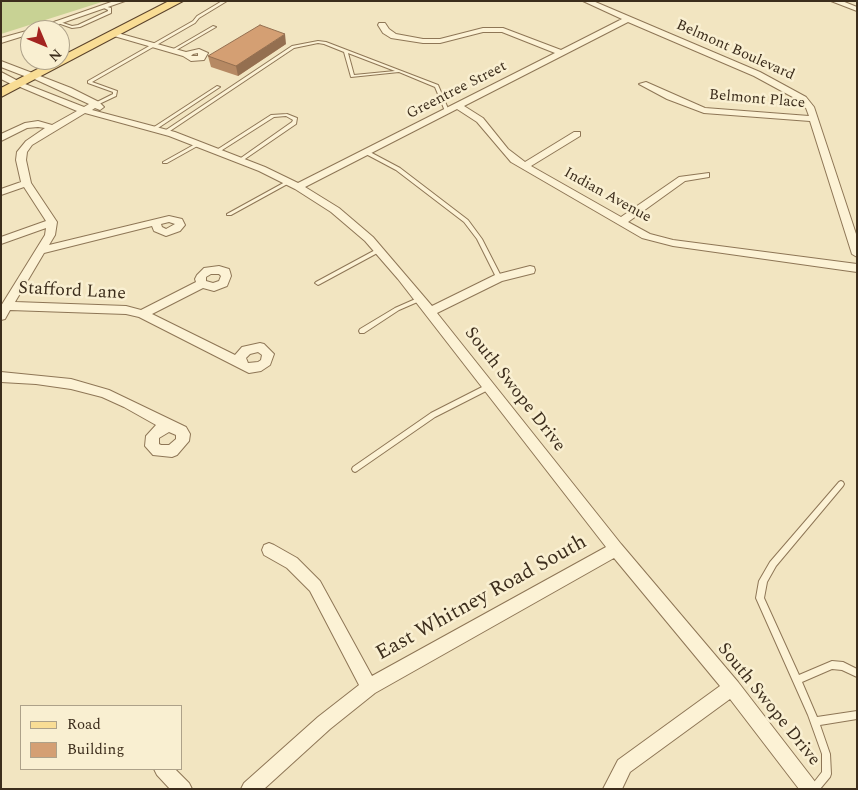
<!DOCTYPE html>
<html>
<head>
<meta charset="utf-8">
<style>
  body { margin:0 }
  #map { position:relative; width:858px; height:790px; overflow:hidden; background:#f2e5c1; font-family:Spectral,serif }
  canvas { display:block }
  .frame { position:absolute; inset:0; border:2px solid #3c2d1c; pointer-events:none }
  .legend { position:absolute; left:20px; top:705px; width:162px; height:65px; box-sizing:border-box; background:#f9efd1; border:1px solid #ada189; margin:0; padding:6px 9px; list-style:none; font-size:15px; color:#3c2d1c }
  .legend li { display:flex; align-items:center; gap:10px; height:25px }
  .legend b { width:25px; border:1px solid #ada189 }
  .north { position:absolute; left:20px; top:20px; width:50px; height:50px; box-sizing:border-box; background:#f9efd1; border:1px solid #ada189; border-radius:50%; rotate:135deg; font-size:14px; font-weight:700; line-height:20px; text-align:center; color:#3c2d1c }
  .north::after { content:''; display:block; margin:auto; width:18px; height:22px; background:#a32420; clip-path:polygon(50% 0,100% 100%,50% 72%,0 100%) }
</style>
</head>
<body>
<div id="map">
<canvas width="858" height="790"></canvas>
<div class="frame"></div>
<ul class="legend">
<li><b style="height:6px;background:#f9dd95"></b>Road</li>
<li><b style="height:14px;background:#d49f73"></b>Building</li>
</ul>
<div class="north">N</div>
</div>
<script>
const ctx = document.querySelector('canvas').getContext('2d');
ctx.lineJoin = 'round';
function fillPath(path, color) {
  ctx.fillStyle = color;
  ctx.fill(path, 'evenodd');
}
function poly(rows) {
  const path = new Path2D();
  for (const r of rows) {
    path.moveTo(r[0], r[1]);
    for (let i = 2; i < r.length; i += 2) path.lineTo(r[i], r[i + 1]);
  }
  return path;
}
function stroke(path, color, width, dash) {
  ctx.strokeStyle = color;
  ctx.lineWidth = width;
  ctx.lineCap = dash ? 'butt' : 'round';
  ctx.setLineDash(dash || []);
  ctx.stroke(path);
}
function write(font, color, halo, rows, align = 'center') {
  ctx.font = font + ' Spectral,serif';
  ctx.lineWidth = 5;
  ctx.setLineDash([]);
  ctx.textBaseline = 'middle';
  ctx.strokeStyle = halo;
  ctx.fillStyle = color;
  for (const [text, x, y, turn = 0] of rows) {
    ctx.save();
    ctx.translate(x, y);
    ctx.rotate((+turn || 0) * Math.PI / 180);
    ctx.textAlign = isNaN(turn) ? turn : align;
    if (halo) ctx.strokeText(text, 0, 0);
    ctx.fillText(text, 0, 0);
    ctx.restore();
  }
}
const green = poly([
  [1,1,105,1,1,34]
]);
const service = poly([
  [222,1,227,1,199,18,195,23,92,82,117,91,116,96,97,105,95,105,95,103,113,94,113,92,88,83,88,81,193,21,197,16,222,1],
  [104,6,111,8,111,13,80,27,72,28,55,22,57,21,72,26,78,25,108,11,108,10,104,8,104,6],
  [213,26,216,27,173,52,170,51,213,26],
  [318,41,326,42,438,85,449,111,447,112,445,111,435,87,399,72,351,77,344,52,324,44,318,43,294,48,167,133,163,132,292,46,318,41],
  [348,53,395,71,354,75,348,53],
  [217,86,220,87,155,130,151,129,217,86],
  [287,114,297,118,296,124,242,161,238,161,238,160,292,122,293,120,286,116,274,117,219,152,215,151,271,115,287,114],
  [197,143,201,144,167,163,163,163,163,162,197,143],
  [364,151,368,151,400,168,468,220,482,239,502,278,501,279,497,279,477,239,464,222,396,170,364,153,364,151],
  [287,181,289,181,291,182,231,215,227,215,227,214,287,181],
  [379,248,381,249,381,251,320,284,318,285,315,283,316,282,379,248],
  [420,297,423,299,422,300,399,310,364,333,360,333,359,331,360,329,395,308,420,297],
  [486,385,490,385,491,387,490,389,435,417,357,471,355,472,353,471,352,469,353,467,431,413,486,385],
  [841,481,843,482,844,484,843,486,776,566,767,582,764,598,799,675,832,661,843,662,857,669,857,677,842,670,832,669,802,682,817,717,857,711,857,719,820,725,830,754,831,774,830,777,820,789,810,789,811,786,822,772,822,754,808,715,756,598,759,581,770,562,839,482,841,481]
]);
const minor = poly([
  [114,1,125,1,42,30,31,30,114,1],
  [583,1,593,1,760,72,806,97,814,107,857,237,857,257,852,254,810,121,704,113,667,99,639,84,646,82,705,108,809,116,806,108,800,101,754,76,628,22,464,106,483,118,508,149,525,162,574,132,580,132,580,136,531,166,621,217,679,177,709,173,709,177,685,181,628,222,650,234,673,240,857,264,857,272,673,246,642,238,511,162,477,122,457,109,305,187,339,208,373,237,432,306,495,275,530,266,534,267,535,270,534,273,502,281,437,313,621,544,738,682,816,783,819,789,799,789,730,699,630,772,622,789,603,789,618,760,720,686,614,558,375,693,330,729,264,789,241,789,244,783,318,717,359,685,310,591,287,568,264,555,262,550,264,545,269,543,274,545,297,558,320,581,372,676,606,547,398,279,365,241,331,212,295,189,259,171,169,136,85,113,32,145,27,152,26,160,31,183,57,222,55,235,49,245,169,216,182,219,185,225,180,231,166,236,154,231,152,226,44,253,15,302,126,306,141,310,196,282,195,279,197,275,204,268,219,266,229,269,230,272,231,276,227,286,214,291,203,288,152,314,235,355,242,347,260,343,264,344,274,354,270,365,261,371,249,373,245,371,139,317,126,314,10,310,5,319,1,320,1,306,45,235,46,228,1,244,1,237,46,221,24,187,1,195,1,189,21,182,16,160,17,152,26,141,45,128,38,127,27,128,1,141,1,134,25,123,38,121,52,125,77,111,13,84,20,82,84,107,89,104,28,76,35,74,71,88,99,102,104,107,100,110,95,108,92,110,175,132,265,167,298,183,555,53,502,32,483,32,440,43,423,43,391,38,383,33,378,25,379,23,385,23,389,29,396,34,423,39,440,39,483,28,503,28,561,50,622,19,583,1],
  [169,222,175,224,166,229,162,227,161,224,169,222],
  [211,274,219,274,221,276,219,281,213,283,206,281,206,277,211,274],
  [258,352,262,355,261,360,258,362,248,363,246,358,250,354,258,352],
  [831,1,842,1,857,7,857,11,831,1],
  [30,30,30,34,1,43,1,38,30,30],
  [114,32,186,52,199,49,208,53,204,60,191,61,183,56,114,36,114,32],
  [198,53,198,56,191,56,193,54,198,53],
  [1,372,71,379,109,390,186,427,190,434,189,441,177,455,172,457,153,455,145,446,146,436,156,425,124,407,102,397,71,389,36,384,1,382,1,372],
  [169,432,176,435,176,439,169,445,161,445,159,444,159,438,169,432],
  [154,769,175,769,189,783,192,789,170,789,157,775,154,769]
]);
const tertiary = poly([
  [1,61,35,74,37,76,32,79,1,67,1,61],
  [1,72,20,82,22,84,17,87,1,79,1,72]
]);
const primary = poly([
  [169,1,183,1,1,97,1,88,55,60,60,60,60,57,169,1]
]);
const wall = poly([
  [286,44,238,76,211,67,208,56]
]);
const shadedWall = poly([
  [285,34,286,44,238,76,236,66]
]);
const building = poly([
  [260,25,285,34,236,66,208,56,260,25]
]);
const farStreetnames = [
  ["Belmont Boulevard",735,51,24],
  ["Greentree Street",457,91,-27],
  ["Belmont Place",757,100,5],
  ["Indian Avenue",607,196,29]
];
const streetNames = [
  ["Stafford Lane",72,292,3],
  ["South Swope Drive",514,390,52],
  ["South Swope Drive",768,705,51]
];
const nearStreetnames = [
  ["East Whitney Road South",482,599,-29]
];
fillPath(green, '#c8d294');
stroke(service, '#8e7656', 2);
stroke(minor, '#8e7656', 2);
stroke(tertiary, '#8e7656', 2);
stroke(primary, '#5b432b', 2);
fillPath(service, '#fcf2d5');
fillPath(minor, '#fcf2d5');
fillPath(tertiary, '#fcf2d5');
fillPath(primary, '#f9dd95');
fillPath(wall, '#b68963');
fillPath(shadedWall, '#946f50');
fillPath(building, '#d49f73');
stroke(building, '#946f50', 1);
write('15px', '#3c2d1c', '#f9efd1', farStreetnames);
write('18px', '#3c2d1c', '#f9efd1', streetNames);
write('21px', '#3c2d1c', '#f9efd1', nearStreetnames);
</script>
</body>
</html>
